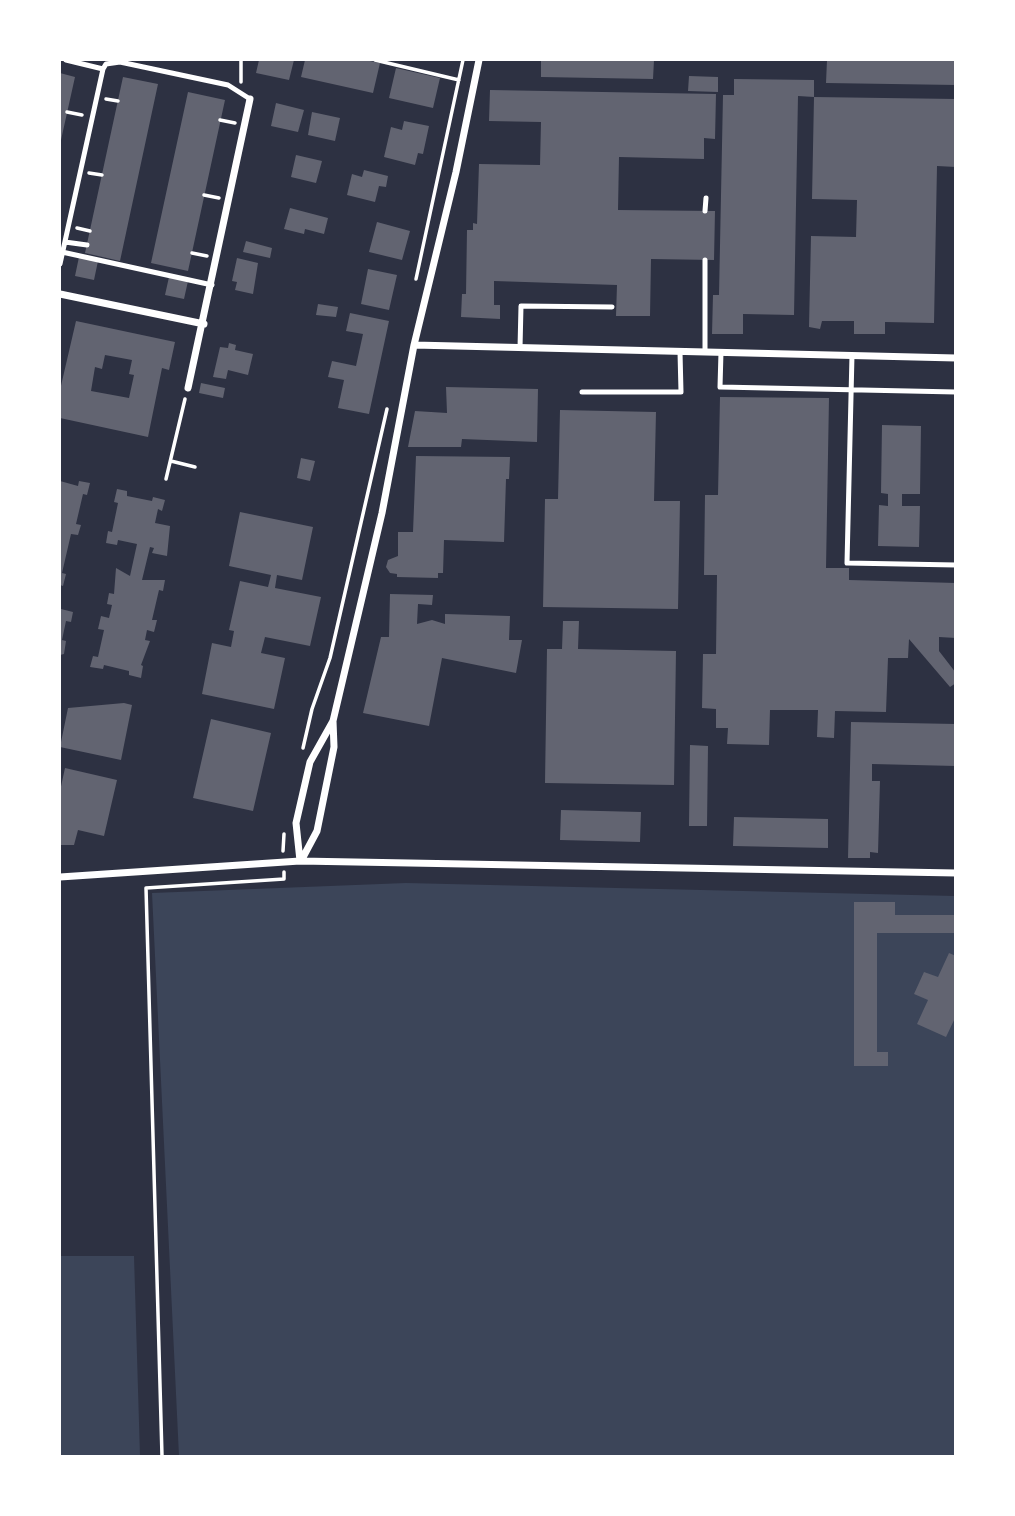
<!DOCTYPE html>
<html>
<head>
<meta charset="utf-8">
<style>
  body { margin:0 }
  #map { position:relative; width:1015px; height:1516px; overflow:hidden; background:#2d3142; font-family:"Public Sans",sans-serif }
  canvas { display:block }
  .frame { position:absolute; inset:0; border:61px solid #fff; pointer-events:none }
</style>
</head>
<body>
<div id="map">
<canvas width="1015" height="1516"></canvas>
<div class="frame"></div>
</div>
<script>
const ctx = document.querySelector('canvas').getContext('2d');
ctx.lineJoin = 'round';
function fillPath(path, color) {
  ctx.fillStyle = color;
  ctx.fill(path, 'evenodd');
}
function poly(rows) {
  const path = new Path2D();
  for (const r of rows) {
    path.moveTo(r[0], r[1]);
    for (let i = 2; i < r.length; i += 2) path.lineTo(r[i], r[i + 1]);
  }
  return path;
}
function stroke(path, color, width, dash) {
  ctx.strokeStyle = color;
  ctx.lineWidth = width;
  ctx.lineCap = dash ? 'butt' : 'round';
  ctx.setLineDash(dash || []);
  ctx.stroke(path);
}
const green = poly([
  [406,883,955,896,955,1456,179,1456,152,893],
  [60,1256,134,1256,140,1456,60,1456]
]);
const building = poly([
  [259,60,294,60,289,80,256,73],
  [305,60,365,60,380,63,373,93,301,77],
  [541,60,654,60,653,79,541,77],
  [827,60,956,60,956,85,826,83],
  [396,68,440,78,433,108,389,98],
  [60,73,75,77,61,140,60,140],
  [689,76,718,77,718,92,688,91],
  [123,77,158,84,120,261,85,253],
  [734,79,814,80,814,97,798,96,794,315,743,314,743,334,712,334,713,295,719,295,723,95,734,95],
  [490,90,716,94,715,139,704,138,704,159,619,157,618,210,715,211,714,260,651,259,650,316,616,316,617,285,494,281,494,305,500,305,500,319,461,317,462,294,466,294,467,230,473,230,473,223,477,224,479,164,540,165,541,122,489,121],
  [188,92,225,100,188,271,151,263],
  [814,97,956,99,956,167,937,166,934,323,885,322,885,334,854,334,854,321,822,321,820,329,809,327,811,236,856,237,857,200,812,199],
  [276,103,304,110,298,132,271,126],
  [312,112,340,118,335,141,308,135],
  [404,121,429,126,423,154,418,153,415,165,384,157,391,127,402,130],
  [296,155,322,161,316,183,291,177],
  [364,170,388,176,386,187,379,186,375,202,347,195,352,174,362,177],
  [290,208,328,218,324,234,305,229,304,234,284,229],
  [377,222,410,231,402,260,369,252],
  [246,241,272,248,270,258,243,252],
  [79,257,98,261,94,280,75,276],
  [237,258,258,263,253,294,235,290,237,282,232,281],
  [368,269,397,275,389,310,361,304],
  [169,277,188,281,184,299,165,295],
  [318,304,338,307,336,317,316,315],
  [350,313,389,321,369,414,338,408,344,380,328,377,332,361,356,366,363,334,346,331],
  [76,321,175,342,169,370,162,368,148,437,60,418,60,390],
  [105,355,132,360,129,374,134,375,129,398,91,391,95,367,102,369],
  [229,343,236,345,235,350,253,354,248,375,228,370,226,379,213,377,220,347,228,348],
  [201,383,225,388,223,398,199,393],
  [446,387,538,389,537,442,462,439,461,447,408,447,415,411,447,413],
  [720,397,829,398,826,568,849,568,849,580,956,583,956,638,939,637,939,651,956,673,956,683,950,687,909,639,908,658,888,658,886,712,835,711,834,738,817,737,818,710,770,710,769,745,727,744,728,728,716,728,716,709,702,708,703,654,716,654,717,575,704,575,705,495,718,495],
  [560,410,656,412,654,501,680,501,678,609,543,607,545,499,558,499],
  [882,425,921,426,920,494,902,494,902,506,920,506,919,547,878,546,879,505,888,506,888,494,881,493],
  [416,456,510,457,509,479,506,479,504,542,444,540,443,573,438,573,438,578,397,577,397,574,390,573,386,567,388,560,398,556,398,532,413,532],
  [301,458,315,461,310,481,297,478],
  [60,481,78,486,79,481,90,483,87,495,83,494,76,524,81,525,78,535,71,534,62,573,66,574,63,586,60,585],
  [117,489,127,491,127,496,152,501,153,497,165,500,162,511,158,509,155,523,170,526,167,556,152,553,154,548,150,547,142,580,165,580,163,591,159,590,152,620,157,620,154,632,147,630,145,640,150,641,141,665,143,666,141,678,129,675,129,671,104,665,103,669,90,667,93,656,98,657,104,630,98,629,101,616,109,618,112,605,107,604,109,593,114,594,116,568,130,576,137,544,118,540,117,545,106,543,108,531,112,532,118,503,114,502],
  [240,512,313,527,302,580,277,575,275,588,321,597,310,646,265,637,261,653,285,658,274,709,202,694,212,643,231,647,234,631,229,630,240,581,268,587,271,575,229,566],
  [390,594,433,595,432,605,418,604,417,624,432,620,445,624,445,614,510,616,509,640,522,640,516,673,442,658,429,726,363,713,381,637,389,637],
  [61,609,73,612,71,622,66,621,62,640,66,641,64,654,60,655],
  [563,621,579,621,578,649,676,651,674,785,545,783,547,649,562,649],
  [124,703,132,705,121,760,60,747,68,708],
  [211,719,271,733,253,811,193,798],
  [851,722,956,724,956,766,872,764,872,781,880,781,878,853,870,852,870,858,848,858],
  [690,745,708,746,707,826,689,826],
  [65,768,117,780,104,836,78,830,74,845,60,845,60,791],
  [561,810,641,812,640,842,560,840],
  [734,817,828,819,828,848,733,846],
  [854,902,895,902,895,915,954,915,954,933,877,933,877,1052,888,1052,888,1066,854,1066],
  [949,953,956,956,956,1016,946,1037,917,1024,928,1000,914,994,924,972,938,977]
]);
const path = poly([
  [241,60,241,82],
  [375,60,459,80],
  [106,99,118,101],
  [67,112,82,115],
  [220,120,235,123],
  [89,173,102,175],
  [204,195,219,198],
  [77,228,90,231],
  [192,253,207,256],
  [416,279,463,60],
  [171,461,195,467],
  [166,479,185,399],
  [303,748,312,709,330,658,387,409],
  [283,851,284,834],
  [146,888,284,879,284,872],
  [146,888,162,1456]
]);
const service = poly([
  [103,69,106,64,120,62,228,85,250,99],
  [705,211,706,198],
  [65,242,87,245],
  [62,252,212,285],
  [60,264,103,69,66,60],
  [520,348,521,306,612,307],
  [705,352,705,260],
  [721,352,720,387,956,392],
  [852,355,847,563,956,565],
  [582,392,681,392,680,352]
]);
const minor = poly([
  [60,294,204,324],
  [414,345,956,358],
  [188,388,250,99],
  [300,861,296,823,310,762,333,721,382,513,414,345,456,172,479,60],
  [301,861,317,831,334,747,333,721],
  [60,877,300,861,956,873]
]);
fillPath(green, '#3c4559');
fillPath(building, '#626471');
stroke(path, '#fff', 3.5);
stroke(service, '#fff', 5);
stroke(minor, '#fff', 7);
</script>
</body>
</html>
